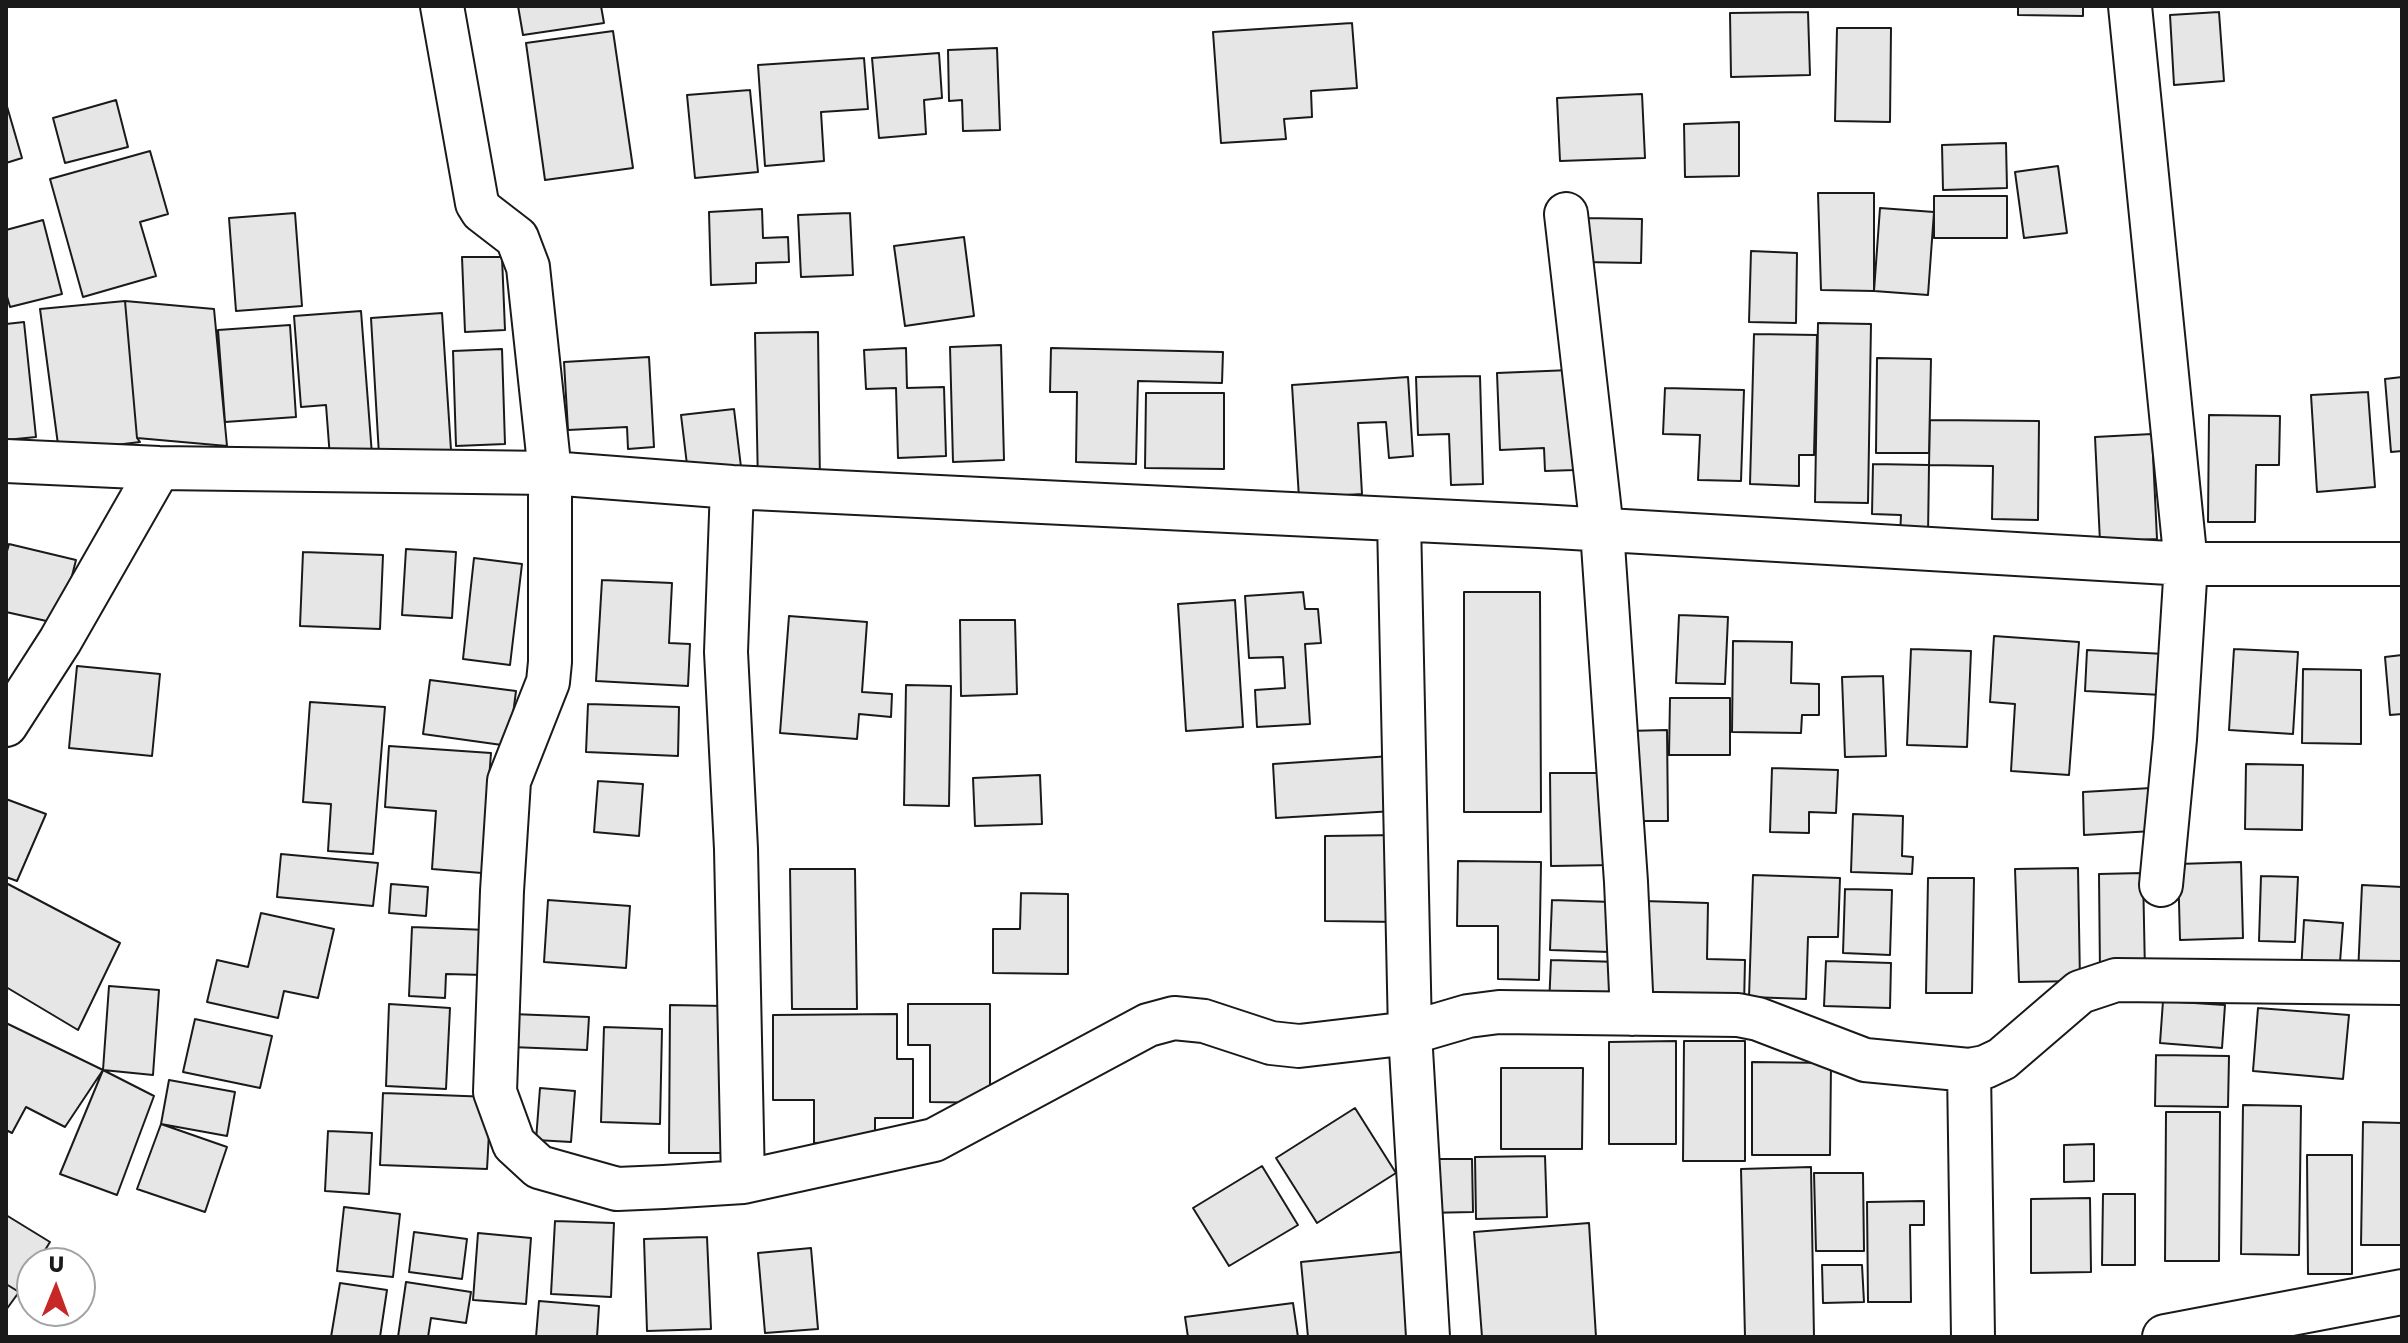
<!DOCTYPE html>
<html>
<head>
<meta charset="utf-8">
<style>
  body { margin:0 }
  #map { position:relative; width:2408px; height:1343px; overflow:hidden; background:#fff; font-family:Poppins,sans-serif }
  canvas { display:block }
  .frame { position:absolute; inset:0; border:8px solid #1a1a1a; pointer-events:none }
  .north { position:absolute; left:16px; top:1247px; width:80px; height:80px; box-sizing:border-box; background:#fff; border:2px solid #a3a3a3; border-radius:50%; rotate:1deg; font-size:22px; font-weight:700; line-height:32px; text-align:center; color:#1a1a1a }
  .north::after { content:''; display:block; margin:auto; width:28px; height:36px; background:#c62828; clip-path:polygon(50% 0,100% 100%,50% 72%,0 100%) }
</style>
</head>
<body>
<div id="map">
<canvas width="2408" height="1343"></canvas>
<div class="frame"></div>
<div class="north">U</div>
</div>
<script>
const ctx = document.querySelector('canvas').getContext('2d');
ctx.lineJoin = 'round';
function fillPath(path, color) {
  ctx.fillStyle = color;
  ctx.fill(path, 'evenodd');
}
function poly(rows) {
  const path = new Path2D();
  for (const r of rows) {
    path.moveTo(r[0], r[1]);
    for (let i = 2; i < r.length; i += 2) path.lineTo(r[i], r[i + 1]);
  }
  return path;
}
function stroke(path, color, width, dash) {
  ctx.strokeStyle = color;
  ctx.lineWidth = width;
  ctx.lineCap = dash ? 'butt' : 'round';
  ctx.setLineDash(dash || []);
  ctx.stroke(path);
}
const building = poly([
  [518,6,601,6,604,23,523,35,518,6],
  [2018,6,2083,6,2083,16,2018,15,2018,6],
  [1808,12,1810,75,1731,77,1730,13,1808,12],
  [2219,12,2224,81,2174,85,2170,15,2219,12],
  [1352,23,1357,88,1311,91,1312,117,1284,119,1286,139,1221,143,1213,32,1352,23],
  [1837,28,1891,28,1890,122,1835,121,1837,28],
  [613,31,633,168,545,180,526,43,613,31],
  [997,48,1000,130,963,131,962,100,949,101,948,50,997,48],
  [939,53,942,98,924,100,926,134,879,138,872,58,939,53],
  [864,58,868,109,821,112,824,161,765,166,758,65,864,58],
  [750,90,758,172,695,178,687,95,750,90],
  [1642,94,1645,158,1560,161,1557,98,1642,94],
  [116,100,128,147,65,163,53,118,116,100],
  [6,103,22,158,6,163,6,103],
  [1739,122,1739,176,1685,177,1684,124,1739,122],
  [2006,143,2007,188,1943,190,1942,145,2006,143],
  [150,151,168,214,140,222,156,276,83,297,50,179,150,151],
  [2058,166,2067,233,2024,238,2015,172,2058,166],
  [1818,193,1874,193,1874,291,1821,290,1818,193],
  [1934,196,2007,196,2007,238,1934,238,1934,196],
  [1880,208,1934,212,1928,295,1874,291,1880,208],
  [762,209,763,238,788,237,789,262,756,263,756,283,711,285,709,212,762,209],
  [295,213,302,306,236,311,229,218,295,213],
  [850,213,853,275,801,277,798,215,850,213],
  [1584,218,1642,219,1641,263,1582,262,1584,218],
  [43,220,62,294,10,307,6,293,6,230,43,220],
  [964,237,974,316,905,326,894,246,964,237],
  [1751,251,1797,253,1796,323,1749,322,1751,251],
  [462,257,502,257,505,330,465,332,462,257],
  [125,301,137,438,140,442,59,452,40,309,125,301],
  [125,301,214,309,227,446,137,438,125,301],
  [361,311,372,455,330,458,326,405,301,407,294,316,361,311],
  [442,313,451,450,379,455,371,318,442,313],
  [24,322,36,437,6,440,6,324,24,322],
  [1818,323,1871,324,1868,503,1815,502,1818,323],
  [290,325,296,417,225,422,218,330,290,325],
  [818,332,820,484,758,485,755,333,818,332],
  [1754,334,1817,335,1814,455,1799,455,1799,486,1750,484,1754,334],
  [1001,345,1004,460,953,462,950,347,1001,345],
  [906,348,907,388,944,387,946,456,898,458,896,388,866,389,864,350,906,348],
  [1051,348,1223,352,1222,383,1138,381,1136,464,1076,462,1077,392,1050,392,1051,348],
  [502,349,505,444,456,446,453,351,502,349],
  [649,357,654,447,628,449,627,427,568,430,564,362,649,357],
  [1877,358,1931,359,1929,453,1876,453,1877,358],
  [1571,370,1575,470,1545,471,1544,448,1500,450,1497,373,1571,370],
  [1480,376,1483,484,1451,485,1449,434,1418,435,1416,377,1480,376],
  [1408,377,1413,456,1389,458,1386,422,1358,423,1362,494,1299,498,1292,385,1408,377],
  [2402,377,2402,451,2391,452,2385,379,2402,377],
  [1665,388,1744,390,1741,481,1698,480,1700,435,1663,434,1665,388],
  [2368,392,2375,487,2317,492,2311,395,2368,392],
  [1146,393,1224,393,1224,469,1145,468,1146,393],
  [734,409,741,467,688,473,681,415,734,409],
  [2209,415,2280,416,2279,465,2256,465,2255,522,2208,522,2209,415],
  [1930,420,2039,421,2038,520,1992,519,1993,466,1929,465,1930,420],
  [2152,434,2157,539,2100,542,2095,437,2152,434],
  [1873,464,1929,465,1928,536,1900,536,1901,515,1872,514,1873,464],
  [9,544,76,560,60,624,6,612,6,555,9,544],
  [406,549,456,552,452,618,402,615,406,549],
  [303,552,383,555,380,629,300,626,303,552],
  [474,558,522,564,510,665,463,659,474,558],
  [602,580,672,583,669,643,690,644,688,686,596,681,602,580],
  [1303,592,1305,609,1318,609,1321,643,1305,644,1310,724,1257,727,1255,690,1285,688,1283,657,1249,658,1245,596,1303,592],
  [1464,592,1540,592,1541,812,1464,812,1464,592],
  [1235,600,1243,727,1186,731,1178,604,1235,600],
  [1679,615,1728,617,1725,684,1676,683,1679,615],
  [789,616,867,622,862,692,892,694,891,717,859,714,857,739,780,733,789,616],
  [960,620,1015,620,1017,694,961,696,960,620],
  [1994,636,2079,642,2069,775,2011,771,2015,704,1990,702,1994,636],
  [1733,641,1792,642,1791,683,1819,684,1819,715,1802,715,1801,733,1732,732,1733,641],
  [1911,649,1971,651,1967,747,1907,745,1911,649],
  [2234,649,2298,652,2293,734,2229,730,2234,649],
  [2087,650,2165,654,2162,695,2085,691,2087,650],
  [2402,655,2402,714,2390,715,2385,657,2402,655],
  [77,666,160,674,152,756,69,748,77,666],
  [2303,669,2361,670,2361,744,2302,743,2303,669],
  [1883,676,1886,756,1845,757,1842,677,1883,676],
  [430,680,516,691,509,746,423,734,430,680],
  [906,685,951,686,949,806,904,805,906,685],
  [1670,698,1730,698,1730,755,1669,755,1670,698],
  [310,702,385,707,373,854,328,851,331,804,303,802,310,702],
  [588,704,679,707,678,756,586,752,588,704],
  [1667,730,1668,821,1627,821,1627,731,1667,730],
  [389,746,491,753,482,873,432,869,436,811,385,807,389,746],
  [1391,756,1394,811,1276,818,1273,764,1391,756],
  [2246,764,2303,765,2302,830,2245,829,2246,764],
  [1772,768,1838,770,1836,813,1809,812,1809,833,1770,832,1772,768],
  [1550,773,1614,773,1614,865,1551,866,1550,773],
  [1040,775,1042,824,975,826,973,778,1040,775],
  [598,781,643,784,639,836,594,832,598,781],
  [2151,788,2153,831,2084,835,2083,792,2151,788],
  [6,799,46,814,17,881,6,877,6,799],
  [1853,814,1903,816,1902,856,1913,857,1912,874,1851,872,1853,814],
  [1398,835,1398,922,1325,921,1325,836,1398,835],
  [281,854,378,863,373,906,277,897,281,854],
  [1458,861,1541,862,1539,980,1498,979,1498,926,1457,926,1458,861],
  [2241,862,2243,938,2180,940,2178,864,2241,862],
  [2078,868,2080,981,2019,982,2015,869,2078,868],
  [790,869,855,869,857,1009,792,1009,790,869],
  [2143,873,2145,972,2100,973,2099,874,2143,873],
  [1753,875,1840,878,1838,937,1808,937,1806,999,1749,997,1753,875],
  [2261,876,2298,877,2295,942,2259,941,2261,876],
  [1928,878,1974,878,1972,993,1926,993,1928,878],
  [6,883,120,943,78,1030,6,987,6,883],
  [391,884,428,887,426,916,389,913,391,884],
  [2362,885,2402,887,2402,975,2358,974,2362,885],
  [1845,889,1892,890,1890,955,1843,953,1845,889],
  [1021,893,1068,894,1068,974,993,973,993,929,1020,929,1021,893],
  [548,900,630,906,626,968,544,962,548,900],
  [1552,900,1612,902,1610,952,1550,950,1552,900],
  [1644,901,1708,903,1707,959,1745,960,1744,1006,1640,1003,1644,901],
  [261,913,334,929,318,998,284,991,278,1018,207,1002,217,960,248,967,261,913],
  [2304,920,2343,923,2339,975,2301,972,2304,920],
  [412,927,487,930,484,975,446,974,445,998,409,996,412,927],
  [1551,960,1619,962,1618,1009,1549,1006,1551,960],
  [1826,961,1891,963,1890,1008,1824,1006,1826,961],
  [109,986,159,990,153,1075,103,1070,109,986],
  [2163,1001,2225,1005,2222,1048,2160,1043,2163,1001],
  [389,1004,450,1008,446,1089,386,1086,389,1004],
  [908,1004,990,1004,990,1103,930,1102,930,1045,908,1045,908,1004],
  [670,1005,725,1006,725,1153,669,1153,670,1005],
  [2258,1008,2349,1015,2343,1079,2253,1071,2258,1008],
  [512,1014,589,1017,587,1050,511,1047,512,1014],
  [897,1014,897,1059,913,1059,913,1118,875,1118,875,1142,814,1143,814,1100,773,1100,773,1015,897,1014],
  [195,1019,272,1036,260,1088,183,1072,195,1019],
  [6,1023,103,1070,65,1127,26,1107,12,1133,6,1130,6,1023],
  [604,1027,662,1029,660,1124,601,1122,604,1027],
  [1676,1041,1676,1144,1609,1144,1609,1042,1676,1041],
  [1684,1041,1745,1041,1745,1161,1683,1161,1684,1041],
  [2156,1055,2229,1056,2228,1107,2155,1106,2156,1055],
  [1752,1062,1831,1063,1830,1155,1752,1155,1752,1062],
  [1501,1068,1583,1068,1582,1149,1501,1149,1501,1068],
  [103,1070,154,1096,117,1195,60,1174,103,1070],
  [169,1080,235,1092,227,1136,161,1124,169,1080],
  [540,1088,575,1091,571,1142,536,1140,540,1088],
  [383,1093,491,1097,487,1169,380,1165,383,1093],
  [2243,1105,2301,1106,2299,1255,2241,1254,2243,1105],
  [1355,1108,1396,1173,1317,1223,1276,1158,1355,1108],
  [2166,1112,2220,1112,2219,1261,2165,1261,2166,1112],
  [2363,1122,2402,1123,2402,1245,2361,1245,2363,1122],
  [161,1124,227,1147,205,1212,137,1189,161,1124],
  [328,1131,372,1133,369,1194,325,1191,328,1131],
  [2094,1144,2094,1181,2064,1182,2064,1145,2094,1144],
  [2307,1155,2352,1155,2352,1274,2308,1274,2307,1155],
  [1545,1156,1547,1217,1476,1219,1475,1157,1545,1156],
  [1424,1159,1472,1159,1473,1212,1424,1213,1424,1159],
  [1262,1166,1298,1225,1229,1266,1193,1208,1262,1166],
  [1811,1167,1814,1337,1745,1337,1741,1169,1811,1167],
  [1814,1173,1863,1173,1864,1251,1816,1251,1814,1173],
  [2103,1194,2135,1194,2135,1265,2102,1265,2103,1194],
  [2090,1198,2091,1272,2031,1273,2031,1199,2090,1198],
  [1924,1201,1924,1225,1910,1225,1911,1302,1868,1302,1867,1202,1924,1201],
  [344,1207,400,1214,393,1277,337,1271,344,1207],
  [6,1215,50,1242,37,1263,32,1263,32,1271,19,1292,6,1284,6,1215],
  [555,1221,614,1223,611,1297,551,1294,555,1221],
  [1589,1223,1596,1337,1482,1337,1474,1232,1589,1223],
  [414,1232,467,1239,462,1279,409,1272,414,1232],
  [478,1233,531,1238,526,1304,473,1300,478,1233],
  [707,1237,711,1329,647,1331,644,1239,707,1237],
  [811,1248,818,1329,765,1333,758,1253,811,1248],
  [1410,1251,1419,1337,1308,1337,1301,1262,1410,1251],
  [1822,1265,1862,1265,1864,1302,1823,1303,1822,1265],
  [406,1282,471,1292,466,1323,431,1318,428,1337,398,1337,406,1282],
  [340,1283,387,1290,380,1337,331,1337,340,1283],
  [6,1284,19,1292,6,1310,6,1284],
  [539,1301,599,1306,597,1337,536,1337,539,1301],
  [1293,1303,1298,1337,1188,1337,1185,1317,1293,1303]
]);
const street = poly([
  [442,6,477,203,482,211,517,238,528,267,550,473,550,662,548,682,509,781,502,891,495,1092,514,1144,539,1167,617,1189,664,1187,743,1182,934,1140,1148,1025,1174,1018,1204,1021,1271,1043,1299,1046,1410,1033,1468,1016,1499,1012,1738,1015,1758,1019,1865,1060,1969,1070,1985,1067,2002,1059,2080,992,2116,980,2402,983],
  [2130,6,2186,564,2175,739,2161,885],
  [1566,214,1602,530,1626,882,1632,1014],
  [6,461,159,468,550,473,732,487,1539,526,2186,564,2402,564],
  [732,487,726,652,736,849,743,1182],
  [1399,521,1410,1033,1428,1337],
  [6,725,60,641,159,468],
  [1969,1070,1973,1337]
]);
const highway = poly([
  [2165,1337,2402,1292]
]);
fillPath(building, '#e6e6e6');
stroke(building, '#1a1a1a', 2);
stroke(street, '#1a1a1a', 46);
stroke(highway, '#1a1a1a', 48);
stroke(street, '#fff', 42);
stroke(highway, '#fff', 44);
</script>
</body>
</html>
